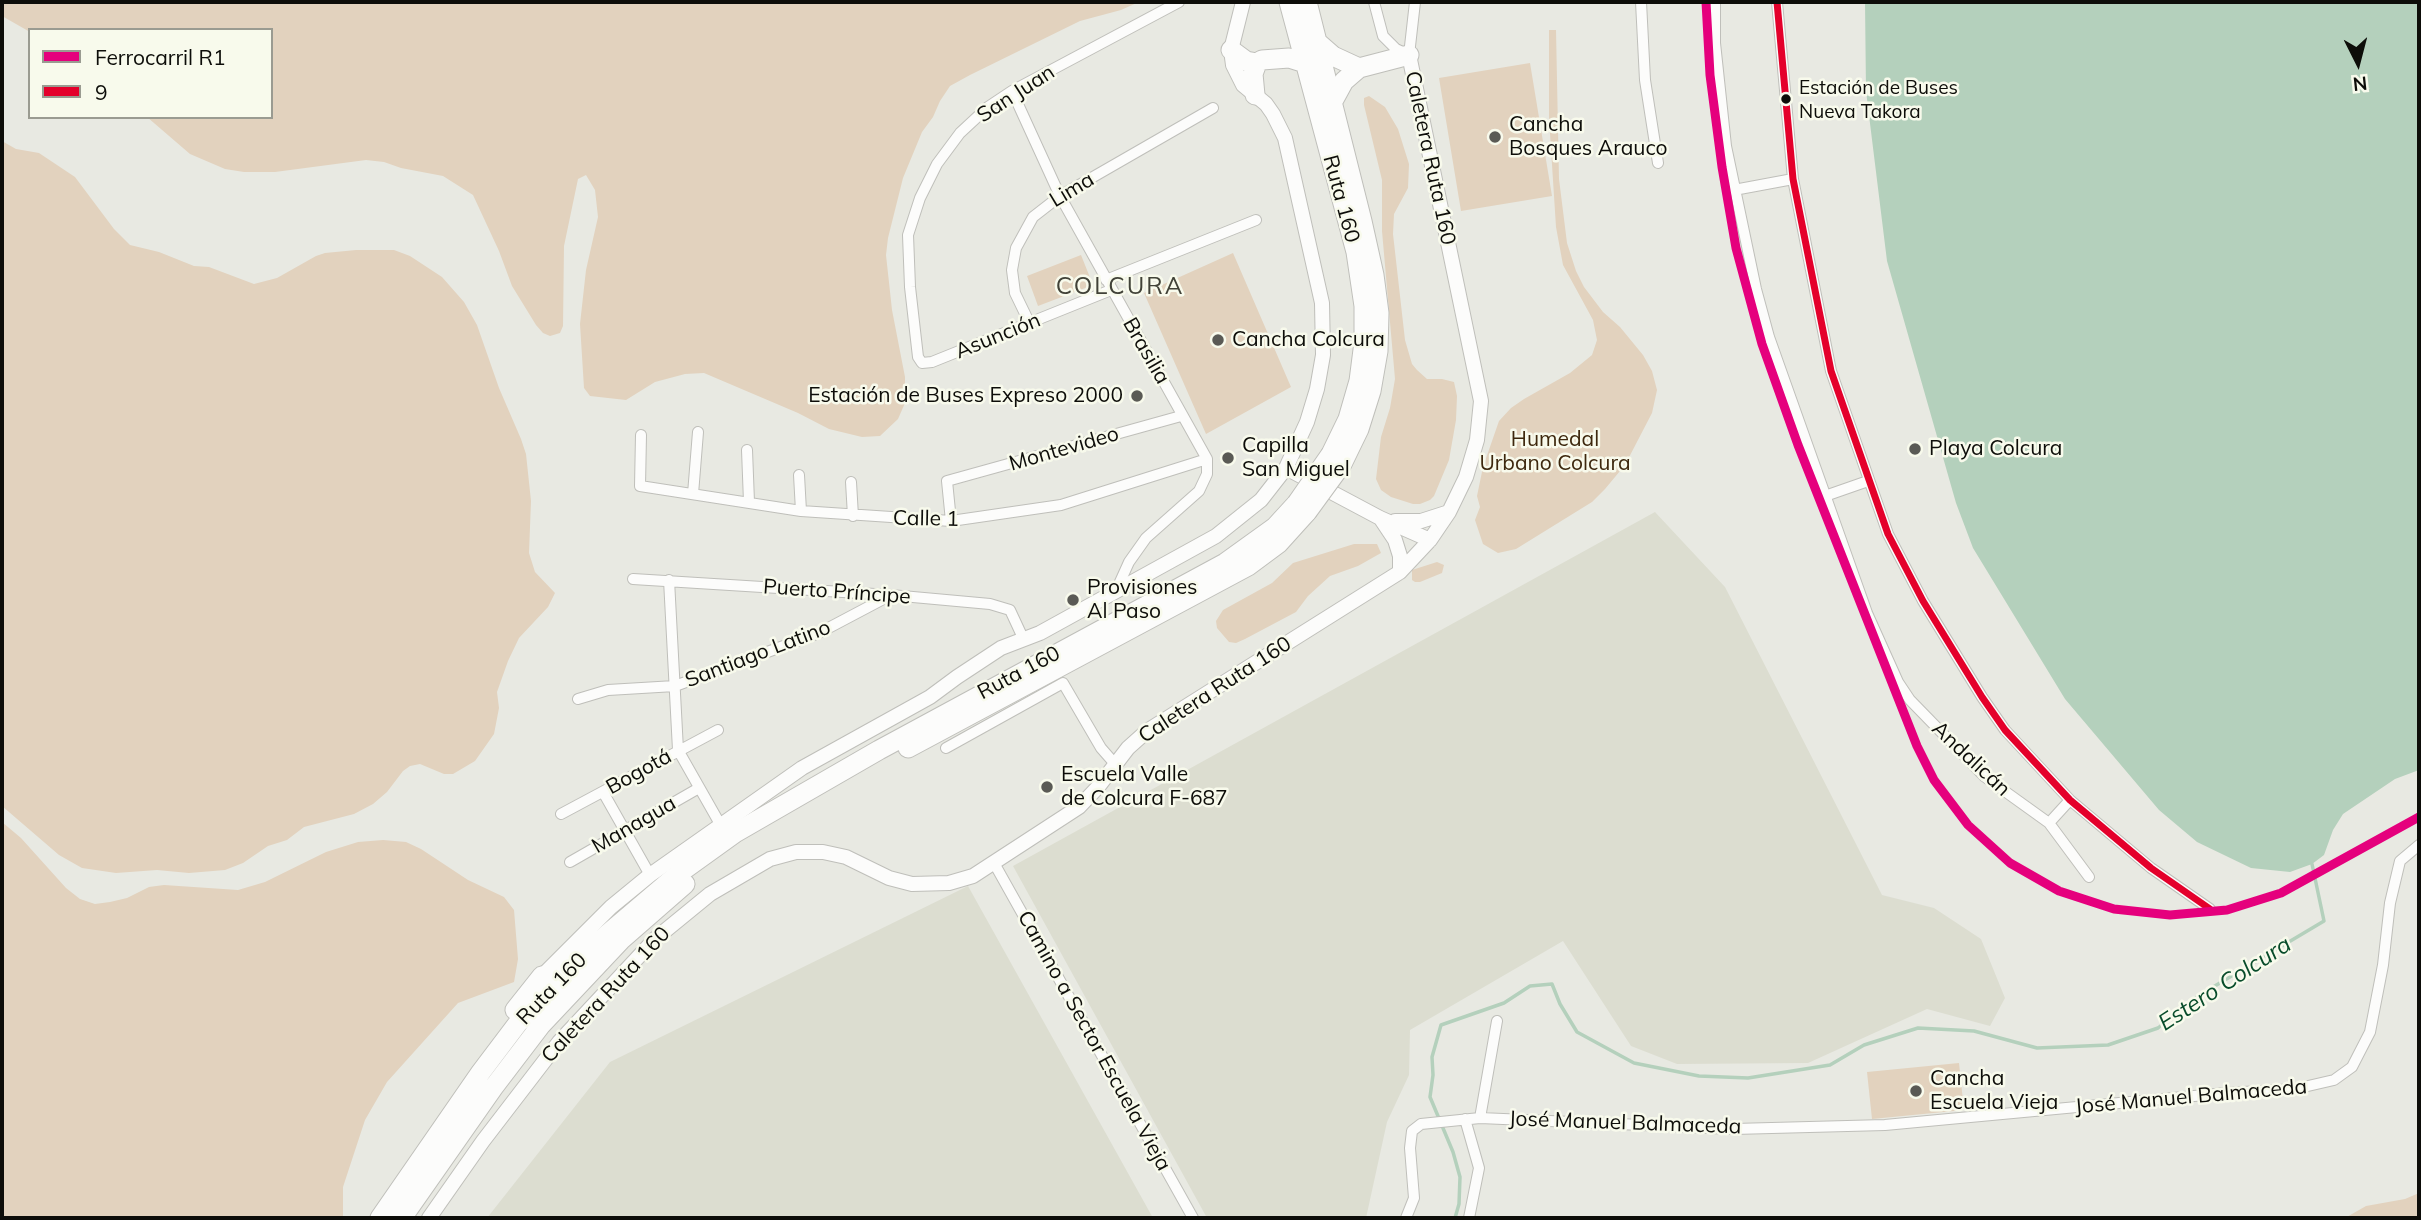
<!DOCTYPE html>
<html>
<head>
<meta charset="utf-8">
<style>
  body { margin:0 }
  #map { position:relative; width:2421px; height:1220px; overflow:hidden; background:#e8e9e2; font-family:Mulish,sans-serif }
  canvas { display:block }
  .frame { position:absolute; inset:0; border:4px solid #0d0d09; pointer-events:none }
  .legend { position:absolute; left:28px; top:28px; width:245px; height:91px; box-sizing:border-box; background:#f8faec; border:2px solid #9a9b91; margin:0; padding:9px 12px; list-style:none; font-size:21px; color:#0d0d09 }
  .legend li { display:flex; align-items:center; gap:14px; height:35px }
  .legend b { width:35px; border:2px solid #9a9b91 }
  .north { position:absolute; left:2323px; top:28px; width:70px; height:70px; -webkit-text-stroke:5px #f8faec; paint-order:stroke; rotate:174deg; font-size:19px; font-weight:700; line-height:28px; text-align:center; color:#0d0d09 }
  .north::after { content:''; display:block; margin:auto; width:24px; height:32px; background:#0d0d09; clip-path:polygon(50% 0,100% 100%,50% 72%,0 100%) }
</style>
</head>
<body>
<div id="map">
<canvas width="2421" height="1220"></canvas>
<div class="frame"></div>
<ul class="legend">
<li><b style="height:9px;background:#e5007d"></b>Ferrocarril R1</li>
<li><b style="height:9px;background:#e4002b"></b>9</li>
</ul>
<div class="north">N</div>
</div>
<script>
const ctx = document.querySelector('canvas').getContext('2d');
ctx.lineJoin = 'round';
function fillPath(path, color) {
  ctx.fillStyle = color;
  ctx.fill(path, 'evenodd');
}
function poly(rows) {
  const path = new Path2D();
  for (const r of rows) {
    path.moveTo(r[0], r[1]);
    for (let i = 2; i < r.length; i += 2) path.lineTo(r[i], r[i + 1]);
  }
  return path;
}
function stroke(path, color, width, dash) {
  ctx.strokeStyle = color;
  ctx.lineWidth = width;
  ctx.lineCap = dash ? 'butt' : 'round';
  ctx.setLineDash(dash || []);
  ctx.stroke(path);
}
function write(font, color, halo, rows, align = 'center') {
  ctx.font = font + ' Mulish,sans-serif';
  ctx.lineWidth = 5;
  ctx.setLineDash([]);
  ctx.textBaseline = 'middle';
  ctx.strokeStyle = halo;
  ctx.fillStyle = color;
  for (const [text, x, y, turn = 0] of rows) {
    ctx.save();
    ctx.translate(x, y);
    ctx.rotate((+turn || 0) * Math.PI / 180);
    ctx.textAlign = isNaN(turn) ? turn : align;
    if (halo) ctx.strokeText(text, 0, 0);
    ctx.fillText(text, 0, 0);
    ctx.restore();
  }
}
const built = poly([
  [1655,512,1725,587,1882,895,1934,908,1981,939,2005,998,1990,1026,1927,1009,1808,1063,1677,1064,1631,1046,1563,941,1410,1030,1409,1075,1387,1122,1366,1218,1207,1218,1013,866],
  [968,886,1153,1218,487,1218,610,1062]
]);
const green = poly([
  [2,2,1139,2,1121,10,1080,21,970,75,950,86,940,101,933,117,922,132,903,178,888,238,886,255,892,310,905,377,905,403,898,419,880,436,862,437,829,429,798,413,704,373,685,374,655,382,626,400,590,396,584,388,580,324,586,270,598,217,595,190,586,175,578,179,564,246,563,326,560,333,550,336,543,333,536,325,512,286,499,251,473,195,443,176,401,168,384,162,366,160,275,172,244,172,225,169,190,154,147,117,271,117,271,30,30,30,30,32,2,16],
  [1549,30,1556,30,1559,179,1567,243,1576,271,1584,287,1603,312,1620,327,1643,355,1652,371,1657,390,1652,413,1625,465,1605,489,1592,502,1516,549,1498,553,1483,544,1475,520,1480,507,1477,496,1483,467,1499,421,1511,408,1524,399,1570,373,1592,355,1597,340,1593,320,1563,265,1556,227,1549,118],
  [1530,63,1552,196,1461,211,1439,78],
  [1369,96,1385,107,1398,129,1409,164,1408,188,1394,214,1393,234,1405,340,1412,364,1417,370,1427,379,1442,379,1454,382,1457,396,1456,420,1449,460,1434,496,1430,500,1420,504,1413,504,1391,497,1381,490,1376,479,1381,437,1390,408,1395,379,1382,231,1382,180,1364,105,1364,98],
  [2,141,16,149,39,153,75,177,114,229,130,245,159,252,194,266,209,267,254,284,277,278,316,256,325,253,356,250,394,250,410,256,442,277,464,302,477,325,499,388,521,439,526,454,531,501,529,553,535,572,555,593,548,607,519,638,508,661,497,692,499,708,494,734,475,761,453,774,444,774,420,764,410,766,403,771,387,792,373,804,354,814,304,827,287,840,268,846,243,863,225,870,189,873,157,870,116,873,82,868,59,855,2,806],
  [1233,253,1291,387,1206,434,1144,293],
  [1081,255,1093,285,1038,306,1027,276],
  [1354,544,1377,544,1381,553,1358,566,1330,576,1308,596,1296,612,1245,639,1236,643,1229,642,1217,628,1216,621,1223,610,1272,583,1293,563],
  [1437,562,1444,565,1442,573,1420,582,1415,582,1412,580,1412,570],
  [2,822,21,838,66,888,80,899,95,904,110,902,127,898,149,887,164,885,238,890,265,882,326,852,358,842,383,840,406,842,421,849,468,880,504,897,514,910,518,959,514,982,458,1003,387,1082,365,1120,343,1187,343,1218,2,1218],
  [1959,1063,1964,1110,1872,1119,1867,1072],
  [2419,1193,2419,1218,2345,1218,2366,1206,2405,1199]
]);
const water = poly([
  [1865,2,2419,2,2419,770,2395,779,2343,814,2333,830,2324,855,2312,864,2290,872,2251,868,2197,842,2159,810,2065,699,1973,548,1956,503,1887,261,1866,91]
]);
const stream = poly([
  [1455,1218,1459,1204,1460,1177,1453,1152,1430,1097,1433,1075,1432,1057,1441,1025,1504,1003,1530,986,1552,984,1560,1004,1577,1032,1634,1063,1699,1076,1748,1078,1830,1065,1864,1045,1918,1028,1974,1031,2037,1048,2108,1045,2158,1028,2198,996,2324,921,2312,864]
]);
const minor = poly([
  [1374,2,1383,36,1396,49,1409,55,1415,2],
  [1641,2,1645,80,1658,163],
  [1715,2,1715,43,1726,146,1756,289,1769,337,1867,613,1898,682,1910,700,1985,777,2049,823,2070,800],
  [1777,2,1793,179,1831,371,1888,534,1923,601,1982,697,2005,730,2070,800,2151,868,2210,909],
  [1012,91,1060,196,1207,459,1207,474,1199,491,1146,538,1129,562,1115,593],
  [1734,190,1793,179],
  [1106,280,1256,220],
  [1111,290,932,362,922,363,918,357,910,287,908,235,920,198,937,164,960,133,988,107,1012,91,1179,2],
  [1030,324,1015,293,1012,270,1016,248,1033,217,1060,196,1213,108],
  [641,435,640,486,801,511,951,521,1061,505,1207,459],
  [747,450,749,502],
  [799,475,801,511],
  [851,482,853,516],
  [693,494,698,432],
  [1825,496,1868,481],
  [951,521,947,481,1181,416],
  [633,579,891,595,990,604,1010,610,1023,638],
  [669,580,678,750,720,824],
  [578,699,608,690,675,686,819,633,889,596],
  [946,748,1063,683,1101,748,1115,764],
  [603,792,650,875],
  [561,814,718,730],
  [2049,823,2089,877],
  [570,862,699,788],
  [994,863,1193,1218],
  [1480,1118,1497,1021],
  [1465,1119,1479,1168,1469,1218],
  [1406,1218,1414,1198,1410,1148,1412,1131,1421,1124,1480,1118,1734,1129,1885,1125,2226,1093,2295,1089,2334,1080,2352,1067,2370,1032,2383,965,2390,903,2400,861,2419,845]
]);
const tertiary = poly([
  [1286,468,1380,518,1430,540],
  [1381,519,1395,540,1400,556,1400,572],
  [1395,521,1421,521,1449,512],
  [542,976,611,907,650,875,802,768,930,697,957,677,1001,648,1040,633,1216,536,1261,500,1286,468,1307,422,1317,389,1323,355,1322,303,1285,138,1273,114,1266,104,1243,85,1233,65,1231,50,1243,2],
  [429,1218,483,1141,559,1042,655,939,710,894,770,859,796,852,823,852,846,857,889,878,912,884,949,883,973,876,1079,807,1098,787,1128,748,1147,731,1400,572,1430,540,1449,512,1466,477,1477,440,1481,401,1409,55]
]);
const motorway = poly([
  [1289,2,1356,252,1364,306,1364,342,1359,381,1348,419,1331,454],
  [1307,2,1362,221,1374,275,1379,313,1378,351,1371,391,1359,429,1342,464],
  [1317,42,1333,56,1359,68],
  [1231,50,1246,61,1257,63],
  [1255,95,1253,74,1257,63,1262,60,1289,58,1305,63],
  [1332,103,1344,81,1359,68,1409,55],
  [908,748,1248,566,1279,543,1307,512],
  [515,1010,542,976],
  [380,1218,481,1072,518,1023,598,942,678,874,735,833,879,750,1225,563,1275,527,1297,503],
  [402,1218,493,1088,541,1025,622,939,685,884]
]);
const motorwayBridge = poly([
  [1297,503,1331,454],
  [1307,512,1342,464]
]);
const bus1 = poly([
  [1777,2,1793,179,1831,371,1888,534,1923,601,1982,697,2005,730,2070,800,2151,868,2210,909]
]);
const rail1 = poly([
  [1706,2,1710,75,1722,167,1736,248,1762,344,1798,445,1917,746,1934,780,1968,825,2010,863,2059,891,2114,909,2170,915,2227,910,2281,893,2419,817]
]);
const markers = [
  [1786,99,6,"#0d0d09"],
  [1495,137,7,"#5a5a55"],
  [1218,340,7,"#5a5a55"],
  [1137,396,7,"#5a5a55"],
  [1915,449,7,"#5a5a55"],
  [1228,458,7,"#5a5a55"],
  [1073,600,7,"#5a5a55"],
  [1047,787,7,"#5a5a55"],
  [1916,1091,7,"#5a5a55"]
];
const busNames = [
  ["Estación de Buses",1799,88],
  ["Nueva Takora",1799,112]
];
const streetNames = [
  ["San Juan",1016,94,-33],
  ["Caletera Ruta 160",1430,158,78],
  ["Lima",1072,190,-31],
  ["Ruta 160",1341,199,75],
  ["Asunción",998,336,-22],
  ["Brasilia",1146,351,60],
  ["Montevideo",1064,449,-16],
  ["Calle 1",926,519,1],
  ["Puerto Príncipe",837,592,4],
  ["Santiago Latino",758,654,-21],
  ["Ruta 160",1019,673,-28],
  ["Caletera Ruta 160",1215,690,-33],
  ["Andalicán",1971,759,43],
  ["Bogotá",639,772,-29],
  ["Managua",634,825,-30],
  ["Ruta 160",552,989,-46],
  ["Caletera Ruta 160",606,995,-47],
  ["Camino a Sector Escuela Vieja",1094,1041,61],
  ["José Manuel Balmaceda",2191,1097,-5],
  ["José Manuel Balmaceda",1625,1123,2]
];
const poiNames = [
  ["Cancha",1509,125],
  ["Bosques Arauco",1509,149],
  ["Cancha Colcura",1232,340],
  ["Estación de Buses Expreso 2000",1123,396,"right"],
  ["Capilla",1242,446],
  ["San Miguel",1242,470],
  ["Playa Colcura",1929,449],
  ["Provisiones",1087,588],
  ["Al Paso",1087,612],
  ["Escuela Valle",1061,775],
  ["de Colcura F-687",1061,799],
  ["Cancha",1930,1079],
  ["Escuela Vieja",1930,1103]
];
const parkNames = [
  ["Humedal",1555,440],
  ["Urbano Colcura",1555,464]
];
const waterNames = [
  ["Estero Colcura",2225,984,-33]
];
const quarterNames = [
  ["COLCURA",1120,287]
];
fillPath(built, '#dcddd0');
fillPath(green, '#e2d2be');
fillPath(water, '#b4d0bc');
stroke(stream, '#b4d0bc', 3.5);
stroke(minor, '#bfbfba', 12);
stroke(tertiary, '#bfbfba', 16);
stroke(motorway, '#bfbfba', 21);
stroke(minor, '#fcfcfb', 10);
stroke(tertiary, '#fcfcfb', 14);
stroke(motorway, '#fcfcfb', 19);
stroke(motorwayBridge, '#bfbfba', 21, []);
stroke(motorwayBridge, '#fcfcfb', 19);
stroke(bus1, '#e4002b', 7);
stroke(rail1, '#e5007d', 9);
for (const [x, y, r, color] of markers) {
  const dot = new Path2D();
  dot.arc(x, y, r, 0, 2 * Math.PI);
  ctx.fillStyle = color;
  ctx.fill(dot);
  stroke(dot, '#f8faec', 2.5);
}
write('19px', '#0d0d09', '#f8faec', busNames, 'left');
write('21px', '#0d0d09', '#f8faec', streetNames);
write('21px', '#0d0d09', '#f8faec', poiNames, 'left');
write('21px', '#3d270d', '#f8faec', parkNames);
write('italic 23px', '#084c2b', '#f8faec', waterNames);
ctx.letterSpacing = '2px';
write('24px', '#414238', '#f8faec', quarterNames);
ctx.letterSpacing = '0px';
</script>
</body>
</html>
